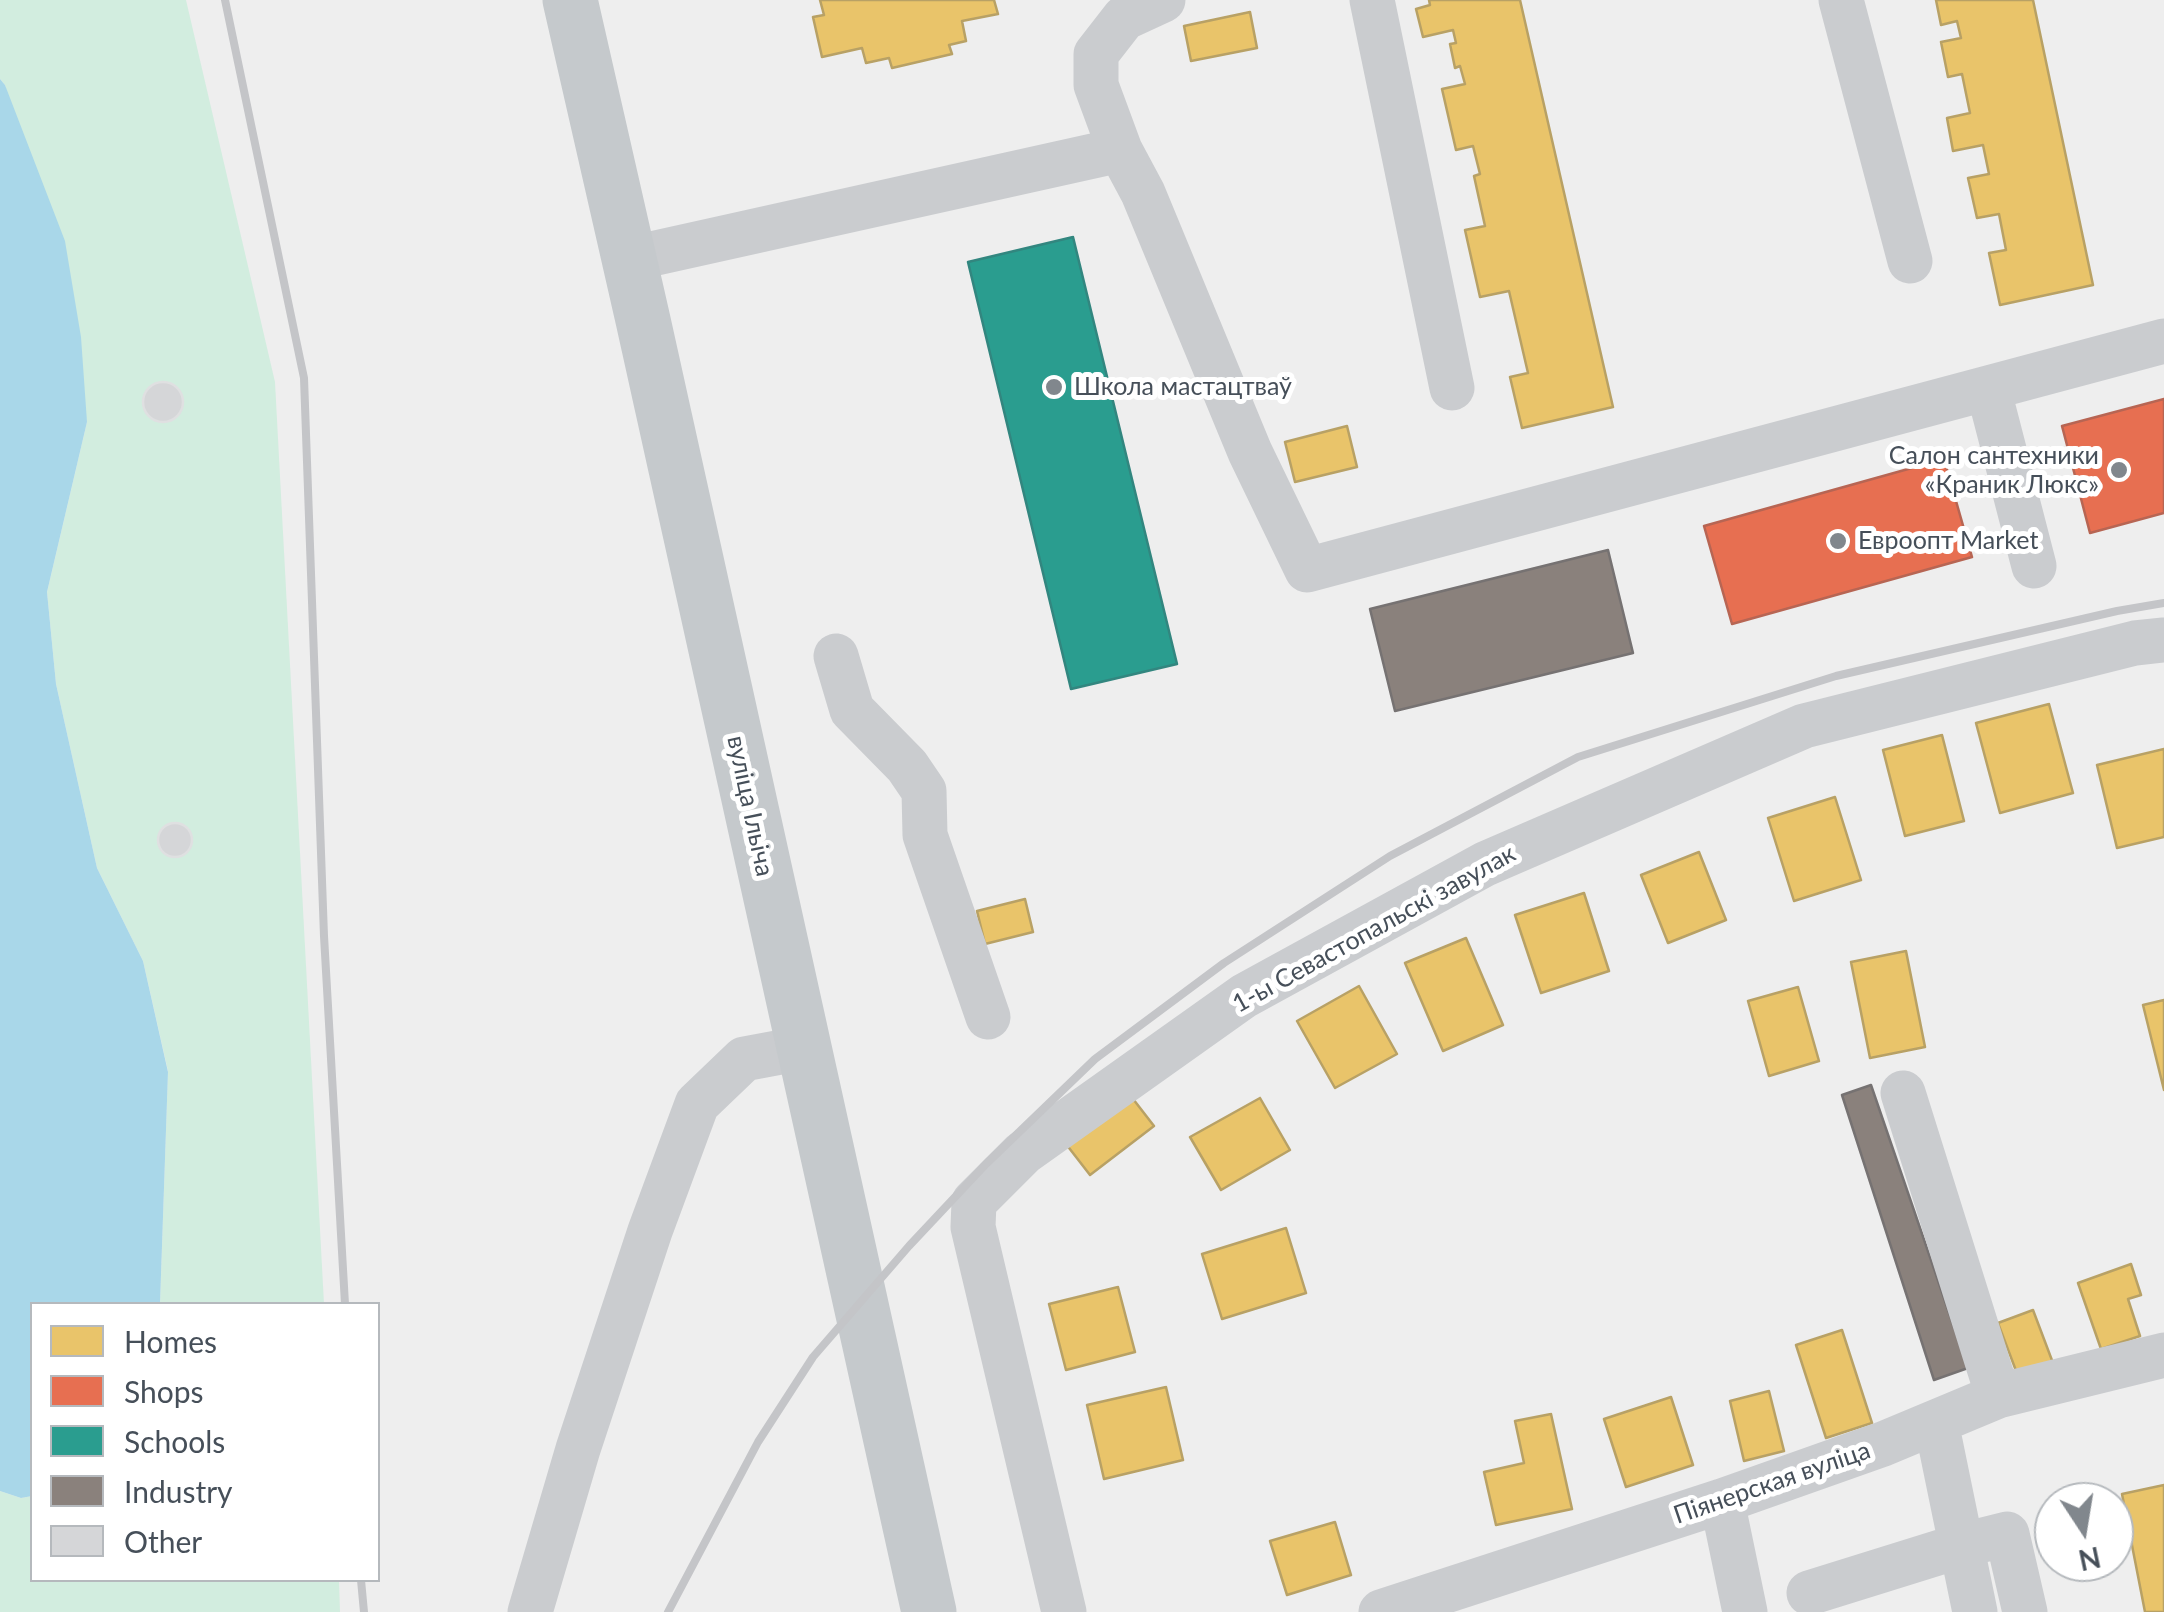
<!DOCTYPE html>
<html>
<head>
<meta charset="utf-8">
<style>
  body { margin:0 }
  #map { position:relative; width:2164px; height:1612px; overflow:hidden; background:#eee; font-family:Lato,sans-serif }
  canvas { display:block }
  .legend { position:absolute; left:30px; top:1302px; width:350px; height:280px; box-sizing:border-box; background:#fff; border:2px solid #b5b9bd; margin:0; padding:12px 18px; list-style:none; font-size:30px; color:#464f59 }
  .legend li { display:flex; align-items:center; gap:20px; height:50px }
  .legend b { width:50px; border:2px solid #b5b9bd }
  .north { position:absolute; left:2034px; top:1482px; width:100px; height:100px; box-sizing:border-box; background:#fff; border:2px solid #b5b9bd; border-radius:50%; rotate:168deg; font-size:28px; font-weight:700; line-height:40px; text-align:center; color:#464f59 }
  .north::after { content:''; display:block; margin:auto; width:35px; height:45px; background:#81878d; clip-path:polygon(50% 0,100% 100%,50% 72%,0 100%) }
</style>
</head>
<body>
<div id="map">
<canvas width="2164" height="1612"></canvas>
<ul class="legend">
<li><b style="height:28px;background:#e9c46a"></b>Homes</li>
<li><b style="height:28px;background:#e76f51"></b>Shops</li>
<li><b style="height:28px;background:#2a9d8f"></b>Schools</li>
<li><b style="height:28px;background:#8a817c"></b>Industry</li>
<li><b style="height:28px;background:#d5d6d8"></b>Other</li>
</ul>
<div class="north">N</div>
</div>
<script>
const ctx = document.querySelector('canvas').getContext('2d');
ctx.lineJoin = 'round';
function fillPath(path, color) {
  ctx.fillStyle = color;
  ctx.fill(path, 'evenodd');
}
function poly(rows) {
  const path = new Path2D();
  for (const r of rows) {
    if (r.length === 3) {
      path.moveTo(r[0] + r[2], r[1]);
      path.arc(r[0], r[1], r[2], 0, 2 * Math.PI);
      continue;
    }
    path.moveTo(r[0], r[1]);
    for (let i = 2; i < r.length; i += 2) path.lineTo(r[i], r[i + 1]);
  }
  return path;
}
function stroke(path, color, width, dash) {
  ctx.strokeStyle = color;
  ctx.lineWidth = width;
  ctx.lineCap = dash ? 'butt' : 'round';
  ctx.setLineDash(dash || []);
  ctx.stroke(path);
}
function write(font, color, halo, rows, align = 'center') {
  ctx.font = font + ' Lato,sans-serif';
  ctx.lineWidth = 10;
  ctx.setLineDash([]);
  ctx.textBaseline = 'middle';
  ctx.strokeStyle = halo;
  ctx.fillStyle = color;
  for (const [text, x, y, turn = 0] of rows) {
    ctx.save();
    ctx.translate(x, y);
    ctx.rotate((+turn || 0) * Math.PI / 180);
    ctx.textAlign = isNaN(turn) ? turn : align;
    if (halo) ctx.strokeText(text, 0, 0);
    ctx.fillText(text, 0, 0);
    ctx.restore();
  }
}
const green = poly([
  [0,0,186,0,275,382,324,1304,160,1304,168,1071,143,961,97,868,56,684,47,592,87,422,5,85,0,79],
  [0,1491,21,1498,32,1496,32,1580,339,1580,340,1612,0,1612]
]);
const water = poly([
  [0,79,5,85,65,241,81,337,87,422,47,592,56,684,97,868,143,961,168,1072,160,1304,32,1304,32,1496,21,1498,0,1491]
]);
const homes = poly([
  [820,0,994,0,998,14,962,21,966,41,949,45,952,54,892,68,889,58,866,63,862,48,822,57,813,17,824,15,820,0],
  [1429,0,1520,0,1613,407,1522,428,1510,377,1528,373,1509,291,1480,297,1465,230,1485,226,1474,176,1480,174,1473,146,1456,150,1442,89,1465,84,1460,66,1455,68,1450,44,1456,43,1453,30,1423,37,1416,9,1430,5,1429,0],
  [1936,0,2033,0,2093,285,2000,305,1989,253,2006,250,1999,214,1977,218,1968,178,1989,174,1983,145,1953,151,1947,118,1970,113,1962,74,1948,77,1941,42,1961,38,1957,21,1941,25,1936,0],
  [1250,12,1257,48,1191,61,1184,26,1250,12],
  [1347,426,1357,467,1295,482,1285,442,1347,426],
  [2049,704,2073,793,2000,813,1976,723,2049,704],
  [1942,735,1964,821,1905,836,1883,750,1942,735],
  [2164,749,2164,837,2117,848,2097,765,2164,749],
  [1835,797,1861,880,1794,901,1768,818,1835,797],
  [1699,852,1726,920,1668,943,1641,875,1699,852],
  [1584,893,1609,971,1541,993,1515,915,1584,893],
  [1025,899,1033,932,985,944,977,911,1025,899],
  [1466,938,1503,1025,1443,1051,1405,963,1466,938],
  [1906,951,1925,1047,1870,1058,1851,962,1906,951],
  [1359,986,1397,1054,1335,1088,1297,1021,1359,986],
  [1798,987,1819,1061,1769,1076,1748,1001,1798,987],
  [2164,1000,2164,1090,2143,1005,2164,1000],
  [1130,1095,1154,1126,1090,1175,1066,1144,1130,1095],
  [1260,1098,1290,1150,1221,1190,1190,1137,1260,1098],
  [1286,1228,1306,1293,1222,1319,1202,1254,1286,1228],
  [2131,1264,2141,1295,2128,1299,2140,1336,2101,1349,2078,1283,2131,1264],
  [1118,1287,1135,1352,1066,1370,1049,1304,1118,1287],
  [2033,1310,2053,1363,2018,1376,1998,1323,2033,1310],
  [1842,1330,1872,1423,1826,1438,1796,1345,1842,1330],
  [1166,1387,1183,1460,1104,1479,1087,1405,1166,1387],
  [1769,1391,1784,1451,1744,1461,1730,1401,1769,1391],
  [1671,1397,1693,1465,1626,1487,1604,1419,1671,1397],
  [1551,1414,1572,1509,1496,1525,1484,1472,1524,1463,1515,1421,1551,1414],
  [2164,1485,2164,1612,2145,1612,2122,1494,2164,1485],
  [1335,1522,1351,1575,1287,1595,1270,1541,1335,1522]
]);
const shops = poly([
  [2164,399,2164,513,2090,533,2062,426,2164,399],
  [1944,459,1972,557,1732,624,1704,526,1944,459]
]);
const schools = poly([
  [1073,237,1177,664,1071,689,968,262,1073,237]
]);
const industry = poly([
  [1608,550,1633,653,1395,711,1370,609,1608,550],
  [1871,1085,1968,1368,1934,1380,1842,1095,1871,1085]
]);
const building = poly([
  [163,402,20],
  [175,840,17]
]);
const minor = poly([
  [1372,0,1452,388],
  [1841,0,1910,261],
  [1120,150,1143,193,1250,452,1307,570,2164,341],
  [629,259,1120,150,1096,85,1096,54,1124,18,1163,0],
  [1988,388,2034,566],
  [836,656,852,710,907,766,924,791,925,835,988,1017],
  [1903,1093,1998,1396],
  [1936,1422,1975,1612],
  [1722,1501,1745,1612],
  [1809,1593,1963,1545,2007,1534,2025,1612],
  [530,1612,578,1449,650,1231,697,1104,744,1059,803,1048],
  [1064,1612,973,1227,974,1202,1023,1153,1244,996,1485,864,1804,726,2135,643,2164,640],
  [1381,1612,1722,1501,1883,1444,1998,1396,2164,1355]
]);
const major = poly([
  [570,0,643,320,929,1612]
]);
const rail = poly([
  [225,0,304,378,324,936,345,1304],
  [361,1580,364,1612],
  [668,1612,758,1442,813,1357,909,1246,986,1164,1095,1059,1224,963,1390,856,1578,757,1836,676,2117,611,2164,603]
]);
const markers = [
  [1054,387,10,"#81878d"],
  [2119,470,10,"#81878d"],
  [1838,541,10,"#81878d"]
];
const poiNames = [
  ["Школа мастацтваў",1074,387],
  ["Салон сантехники",2099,456,"right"],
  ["«Краник Люкс»",2099,485,"right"],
  ["Евроопт Market",1858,541]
];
const streetNames = [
  ["вуліца Ільіча",750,806,78],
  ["1-ы Севастопальскі завулак",1374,929,-29],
  ["Піянерская вуліца",1772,1483,-19]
];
fillPath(green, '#d2eddf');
fillPath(water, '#a9d7e9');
fillPath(homes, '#e9c46a');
stroke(homes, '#b8a165', 2.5);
fillPath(shops, '#e76f51');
stroke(shops, '#b76553', 2.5);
fillPath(schools, '#2a9d8f');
stroke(schools, '#32867f', 2.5);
fillPath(industry, '#8a817c');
stroke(industry, '#767272', 2.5);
fillPath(building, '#d5d6d8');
stroke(building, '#dfe0e1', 2.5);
stroke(minor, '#cacccf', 45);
stroke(major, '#c5c9cc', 55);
stroke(rail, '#c4c5c8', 8);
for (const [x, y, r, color] of markers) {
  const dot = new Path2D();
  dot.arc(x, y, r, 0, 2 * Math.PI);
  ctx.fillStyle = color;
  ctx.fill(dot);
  stroke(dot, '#fff', 4);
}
write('25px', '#464f59', '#fff', poiNames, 'left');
write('25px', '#464f59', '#fff', streetNames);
</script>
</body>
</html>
